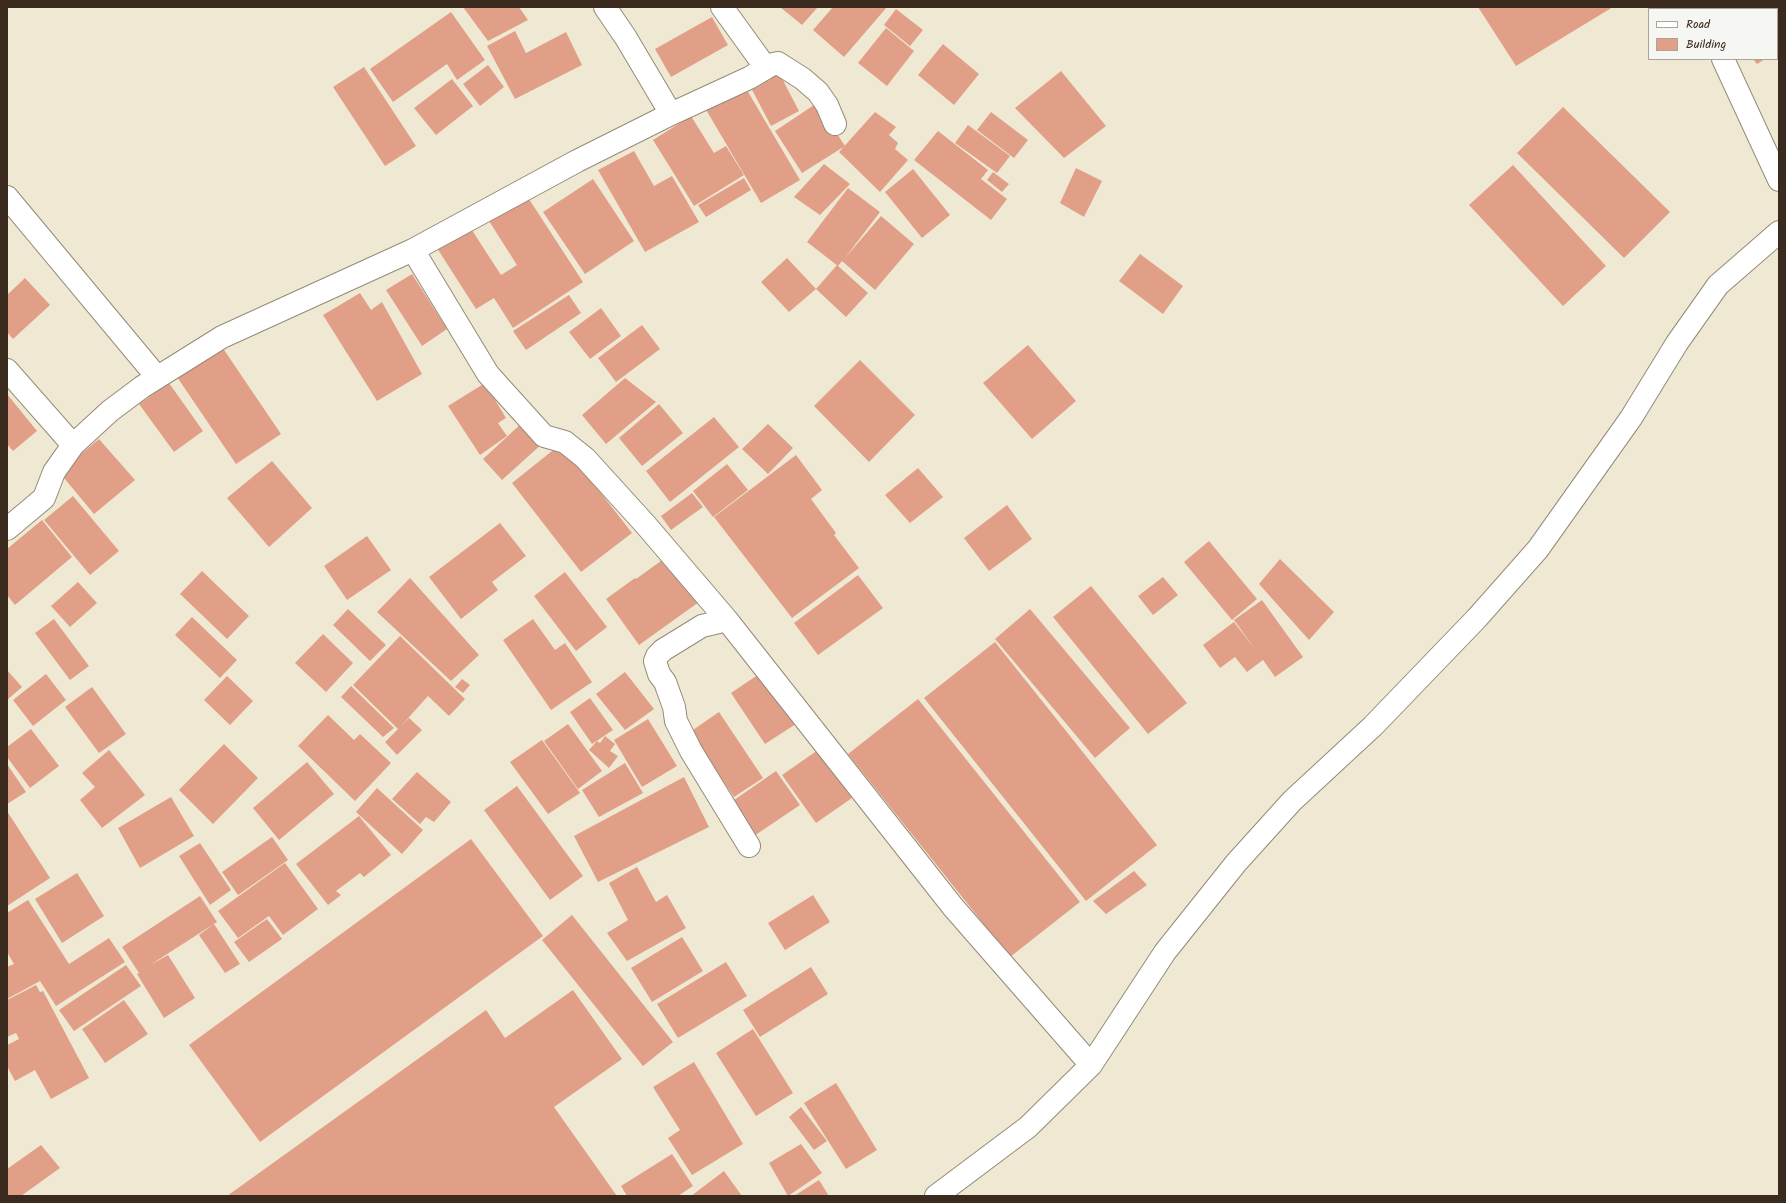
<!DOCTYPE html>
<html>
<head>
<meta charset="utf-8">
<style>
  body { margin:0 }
  #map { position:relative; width:1786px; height:1203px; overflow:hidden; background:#efe9d3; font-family:Kalam,sans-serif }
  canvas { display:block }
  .frame { position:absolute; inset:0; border:8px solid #3b2a1e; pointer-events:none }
  .legend { position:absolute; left:1648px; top:8px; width:130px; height:52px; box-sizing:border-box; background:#f6f6f2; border:1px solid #aba49d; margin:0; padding:5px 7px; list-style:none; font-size:12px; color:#3b2a1e }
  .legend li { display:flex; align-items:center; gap:8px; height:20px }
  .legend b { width:20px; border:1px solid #aba49d }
</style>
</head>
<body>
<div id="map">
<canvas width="1786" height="1203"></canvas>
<div class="frame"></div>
<ul class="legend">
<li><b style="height:5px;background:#fff"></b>Road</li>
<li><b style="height:11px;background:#e29f88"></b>Building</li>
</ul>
</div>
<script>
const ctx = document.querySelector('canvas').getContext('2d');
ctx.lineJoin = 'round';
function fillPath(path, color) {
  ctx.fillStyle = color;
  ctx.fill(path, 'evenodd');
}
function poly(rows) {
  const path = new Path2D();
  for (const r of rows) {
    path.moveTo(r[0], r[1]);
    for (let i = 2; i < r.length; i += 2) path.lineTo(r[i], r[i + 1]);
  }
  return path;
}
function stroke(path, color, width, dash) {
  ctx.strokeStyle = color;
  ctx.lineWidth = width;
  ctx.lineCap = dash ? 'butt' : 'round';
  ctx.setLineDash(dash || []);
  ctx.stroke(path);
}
const building = poly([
  [463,7,519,7,528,20,488,41],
  [780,7,818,7,802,25],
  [833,7,887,7,844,57,813,30],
  [1478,7,1613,7,1516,66],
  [1720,7,1779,7,1779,50,1777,52,1777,9,1722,9],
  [896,9,923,30,910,46,884,25],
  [451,12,485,60,457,80,447,64,393,102,370,69],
  [712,17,728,45,671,77,655,49],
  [886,28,914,51,887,86,858,63],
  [515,31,526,53,566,32,582,65,515,99,487,46],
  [943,44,979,74,954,105,918,75],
  [1753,59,1765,59,1757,64],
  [488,65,504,87,480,106,463,84],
  [364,67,416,146,385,166,333,87],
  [777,69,799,111,771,126,749,84],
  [1061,71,1106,126,1064,158,1015,108],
  [452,79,473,106,436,135,414,108],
  [744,85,800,180,761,203,705,108],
  [817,103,845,146,802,173,775,131],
  [1563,107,1670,212,1624,258,1517,153],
  [875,112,896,127,889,135,898,143,895,149,908,160,880,192,839,152],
  [991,112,1028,140,1014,158,977,130],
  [691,116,714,153,726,146,744,175,694,206,653,140],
  [968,125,1010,156,997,173,955,143],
  [938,131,988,170,981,179,1007,199,991,220,914,160],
  [634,151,654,186,672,176,699,222,645,252,598,170],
  [824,164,850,184,820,215,794,197],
  [1513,165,1606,266,1563,306,1469,205],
  [1076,168,1102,181,1084,217,1060,203],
  [913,169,950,215,922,238,885,192],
  [993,172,1009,184,1002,192,987,180],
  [744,178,751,190,706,217,698,205],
  [593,179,634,241,585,274,543,212],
  [848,188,880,212,845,258,881,216,914,244,875,290,842,261,838,266,807,242],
  [527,196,583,282,513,328,494,298,476,309,435,245,468,224,501,275,517,265,489,221],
  [1140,254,1183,286,1163,314,1119,281],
  [787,258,816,289,789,312,761,282],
  [837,265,868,293,846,317,816,289],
  [412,274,447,329,422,346,386,290],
  [25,278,50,305,13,339,7,332,7,295],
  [360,293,371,310,382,302,422,374,377,401,323,315],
  [569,295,581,313,526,350,513,331],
  [601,308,621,336,590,359,569,332],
  [642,325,660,349,616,382,598,358],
  [218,341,281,434,236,464,173,371],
  [1028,345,1076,401,1032,439,983,383],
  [860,360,915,415,869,462,814,406],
  [625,378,656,402,606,444,582,415],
  [169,383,203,431,174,452,139,404],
  [485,383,506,418,498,423,507,436,480,455,448,406],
  [7,394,37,431,13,451,7,444],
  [659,404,683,433,642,466,619,438],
  [714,417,739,447,670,502,646,471],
  [524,421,543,443,502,480,483,459],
  [768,424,793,448,768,474,742,449],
  [99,439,135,480,94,514,59,472],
  [562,443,632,533,581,572,512,483],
  [796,455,822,490,811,499,836,533,834,535,859,568,792,618,714,517],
  [272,461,312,508,269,547,227,498],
  [727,464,748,490,713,517,693,491],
  [918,468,943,497,910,523,885,495],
  [692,493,703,507,671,530,661,516],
  [73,496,119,551,90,575,44,520],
  [1007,505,1032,539,989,571,964,538],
  [42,520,72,557,15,605,7,595,7,549],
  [500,523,526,556,492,582,498,590,461,619,429,577],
  [367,536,391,570,347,600,324,566],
  [1209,541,1257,599,1232,620,1184,562],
  [665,558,699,602,639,645,606,599,635,578,636,579],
  [1280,559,1334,612,1309,640,1259,584],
  [202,571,249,616,227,639,180,594],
  [565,572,607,627,576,651,534,596],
  [858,575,883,608,818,655,794,623],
  [1163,577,1178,595,1153,615,1138,596],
  [410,578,479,655,451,681,377,612],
  [78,582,97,603,70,627,51,606],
  [1091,586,1187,703,1148,734,1053,617],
  [1262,600,1303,657,1275,677,1263,660,1247,672,1235,657,1220,668,1203,645,1234,622,1255,649,1234,620],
  [348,609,386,645,370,661,333,625],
  [1030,609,1130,728,1095,758,995,639],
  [192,617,237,660,220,678,175,635],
  [54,619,89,666,70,680,35,633],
  [533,619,555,650,565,643,592,682,551,710,503,640],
  [323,634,353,663,326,692,295,663],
  [400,636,465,699,449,716,428,696,401,726,409,718,422,730,397,755,385,742,398,729,353,685],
  [995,642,1157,845,1086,901,924,698],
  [7,670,22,687,7,700],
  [765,670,799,722,765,744,731,693],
  [625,672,654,709,625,730,596,694],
  [46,674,66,700,33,726,13,700],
  [227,676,253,701,230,725,204,700],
  [462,679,470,685,463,693,455,687],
  [351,686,394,728,383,737,341,697],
  [92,687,126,734,99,753,65,707],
  [590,698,613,730,592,744,570,712],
  [918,699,1080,902,1010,957,848,754],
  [719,712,763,778,734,797,690,732],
  [328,715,354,740,360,734,391,763,355,801,298,746],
  [648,719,677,766,642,787,614,740],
  [568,724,602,771,578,789,544,741],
  [31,729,59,766,30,788,7,757,7,747],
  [605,736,615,744,610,751,618,756,609,768,589,750,597,741,600,743],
  [542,740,580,793,548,814,510,762],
  [224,744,258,778,213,824,179,790],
  [109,750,145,795,102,828,80,800,95,787,82,773],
  [818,750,852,798,816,823,782,775],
  [307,762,334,794,279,840,253,808],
  [625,763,643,793,599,817,582,790],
  [7,764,26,792,7,804],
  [776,771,800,805,751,838,727,805],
  [417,772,451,802,434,822,426,817,420,824,392,799],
  [684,777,709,827,598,882,574,836],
  [517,786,583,876,550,900,484,810],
  [377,788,423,830,402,854,356,812],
  [171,797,194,836,140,868,118,828],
  [7,811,50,878,7,906],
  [359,816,391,855,364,877,360,873,336,891,341,895,328,905,296,864],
  [272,837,288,860,238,895,222,872],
  [471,839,543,936,260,1142,189,1045],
  [200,843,231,890,210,905,179,856],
  [285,863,318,909,283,935,269,916,238,938,218,911],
  [637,867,656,902,667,895,686,928,627,961,607,933,628,920,609,883],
  [1134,871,1147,885,1106,914,1093,901],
  [77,873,104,916,62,943,35,899],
  [813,895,830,922,785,950,768,923],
  [200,896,217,922,150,965,168,955,195,998,164,1018,137,974,139,973,122,947],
  [28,900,69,964,109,938,125,962,56,1006,40,981,7,999,7,967,14,964,7,952,7,913],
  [572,915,673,1042,643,1066,542,940],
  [267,919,282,939,249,962,234,942],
  [214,924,240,964,225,973,199,935],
  [682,937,703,971,652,1002,631,968],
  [726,962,747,996,678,1038,657,1004],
  [126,965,141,986,74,1031,59,1010],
  [811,967,828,994,760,1037,743,1010],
  [36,985,40,992,43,991,89,1078,51,1099,35,1070,15,1081,7,1066,7,1045,19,1039,16,1033,7,1037,7,1000],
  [573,990,622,1059,554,1107,617,1196,227,1196,486,1010,505,1038],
  [124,1000,148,1034,105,1063,82,1029],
  [753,1029,793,1093,756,1116,716,1053],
  [694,1062,743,1144,692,1175,668,1138,680,1130,653,1087],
  [836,1083,877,1150,846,1169,804,1103],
  [801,1107,827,1141,814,1150,789,1117],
  [801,1144,822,1173,788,1196,769,1163],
  [41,1145,60,1168,21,1196,7,1196,7,1169],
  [672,1154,693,1186,678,1196,627,1196,621,1186],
  [724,1171,742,1196,691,1196],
  [819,1180,829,1196,794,1196]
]);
const minor = poly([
  [605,7,626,38,671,114],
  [1697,7,1698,9],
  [1723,59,1779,180],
  [766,68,773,64,778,63,803,79,818,92,827,105,835,124],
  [7,197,157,377],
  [413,250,577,161,671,114,749,78,766,68,722,7],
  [7,370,73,445],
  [7,529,44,498,54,472,73,445,110,411,142,387,222,337,413,250,488,374,544,436,565,442,585,458,645,524,727,620,953,907,1091,1065],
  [727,620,702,626,663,650,657,656,655,661,659,674,665,682,674,707,676,721,691,751,749,846],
  [936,1196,1028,1127,1091,1065,1165,952,1236,863,1292,801,1373,726,1477,618,1538,549,1631,418,1677,343,1718,285,1779,232]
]);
fillPath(building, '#e29f88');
stroke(minor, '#958a78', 24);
stroke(minor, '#fff', 22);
</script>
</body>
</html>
